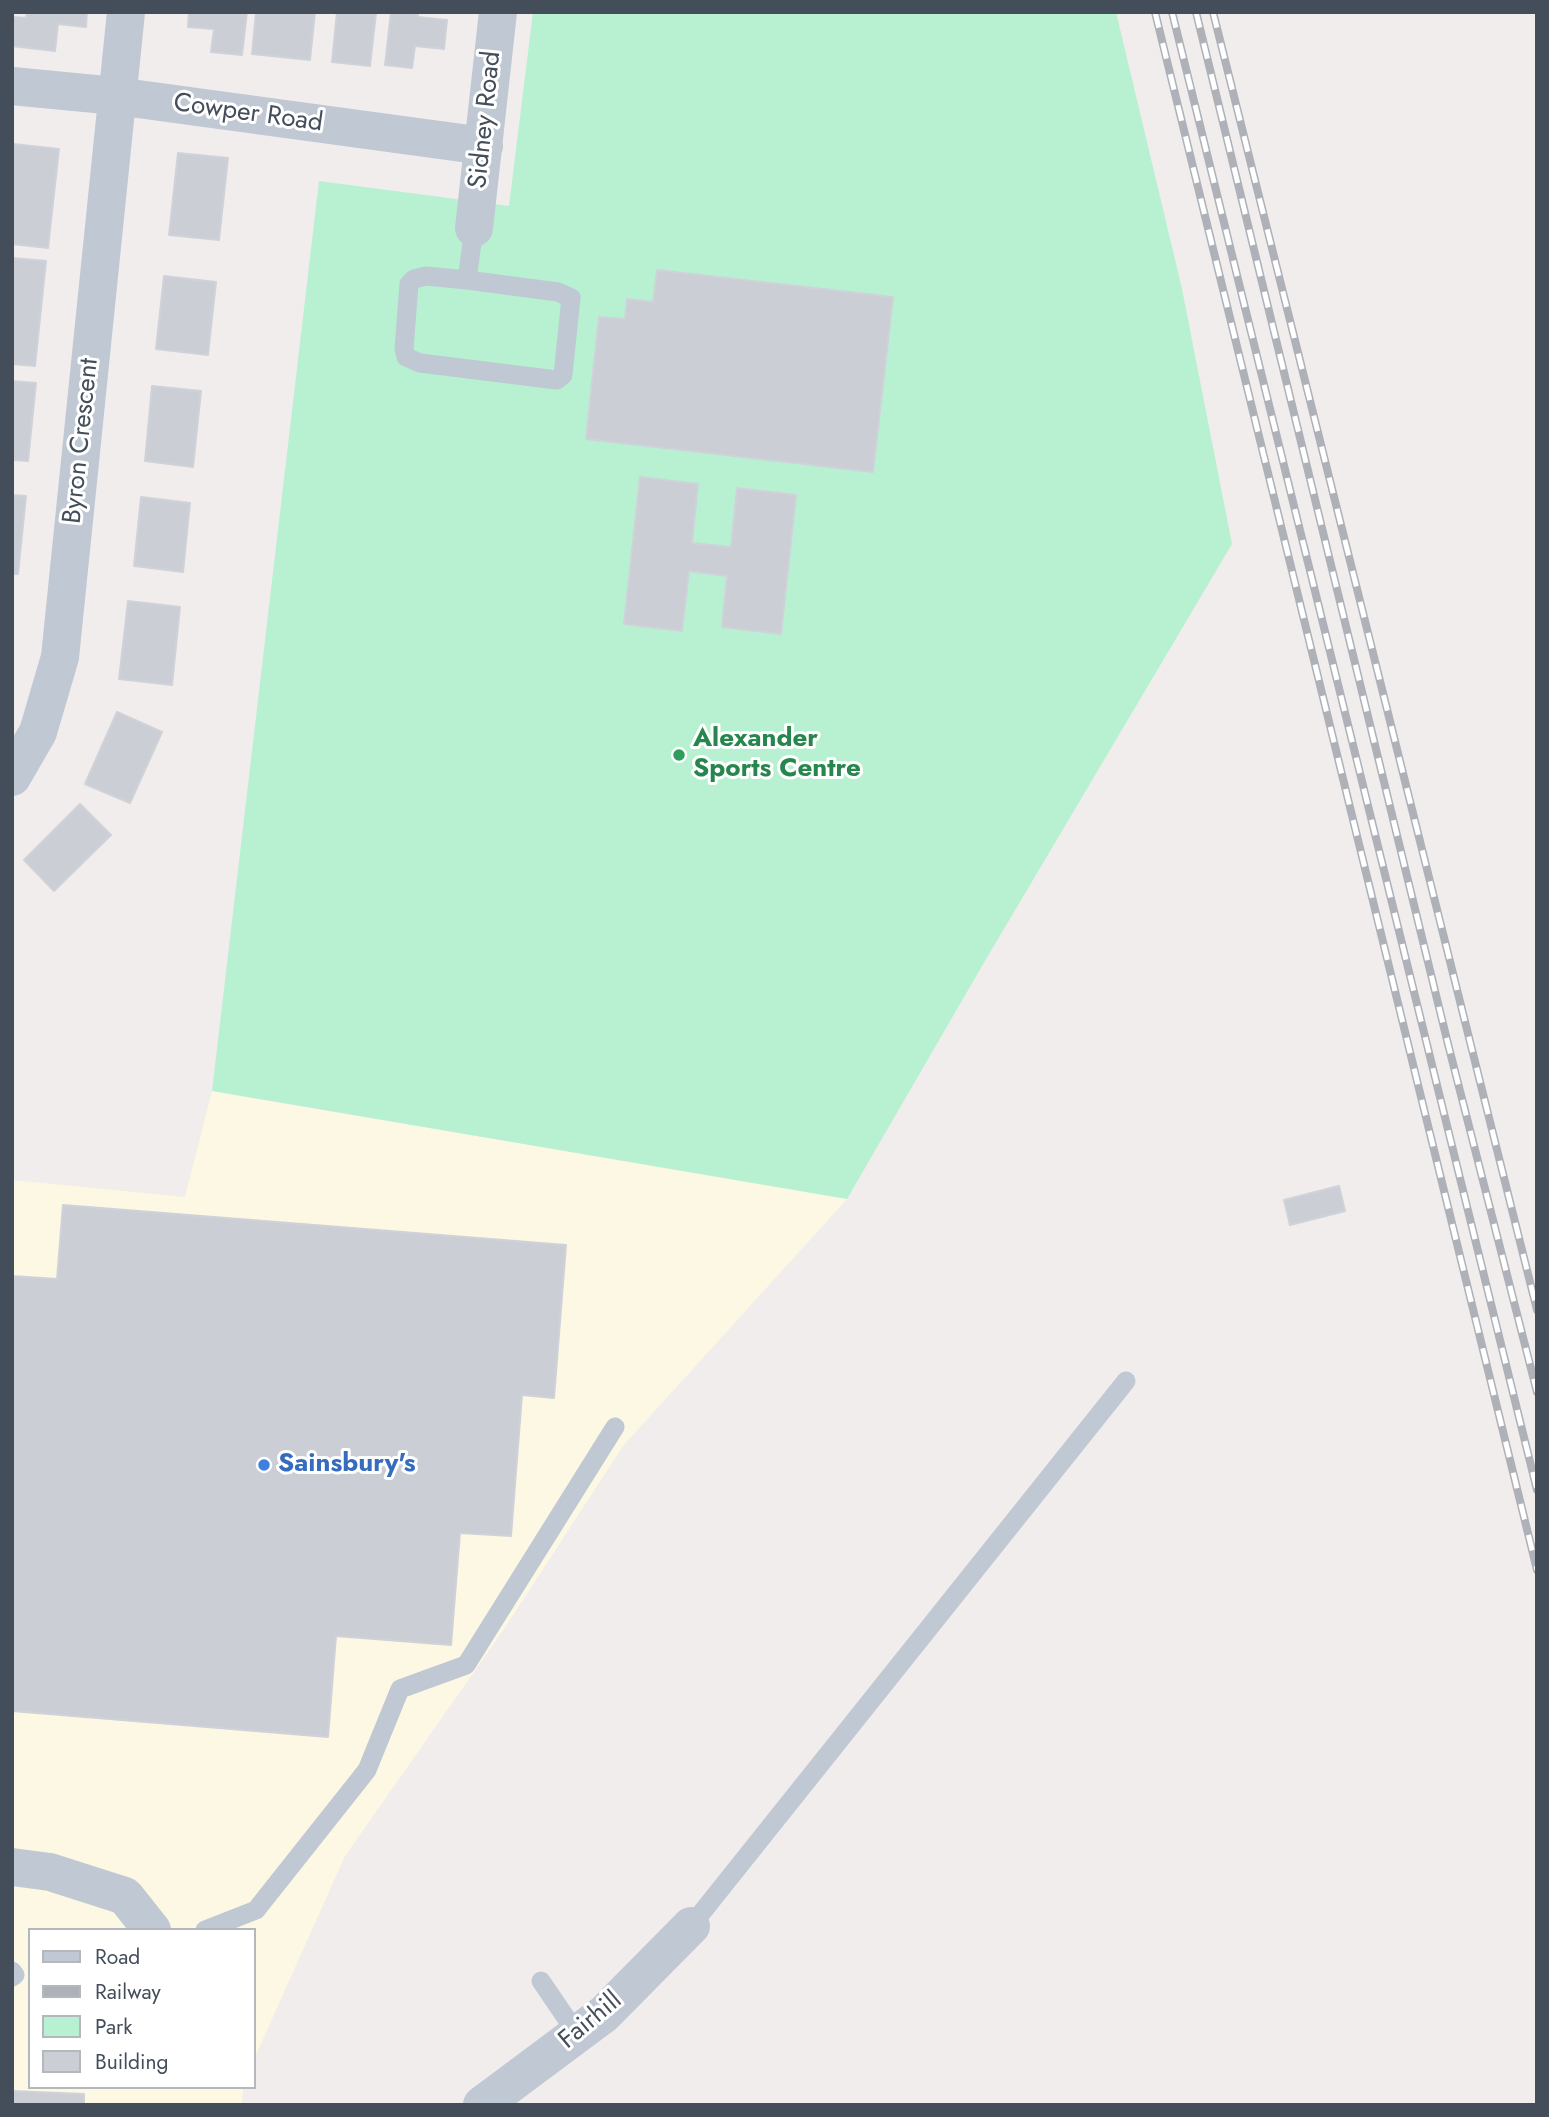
<!DOCTYPE html>
<html>
<head>
<meta charset="utf-8">
<style>
  body { margin:0 }
  #map { position:relative; width:1549px; height:2117px; overflow:hidden; background:#f0edec; font-family:Jost,sans-serif }
  canvas { display:block }
  .frame { position:absolute; inset:0; border:14px solid #444e5b; pointer-events:none }
  .legend { position:absolute; left:28px; top:1928px; width:228px; height:161px; box-sizing:border-box; background:#fff; border:2px solid #b4b8bd; margin:0; padding:9px 12px; list-style:none; font-size:21px; color:#444e5b }
  .legend li { display:flex; align-items:center; gap:14px; height:35px }
  .legend b { width:35px; border:2px solid #b4b8bd }
</style>
</head>
<body>
<div id="map">
<canvas width="1549" height="2117"></canvas>
<div class="frame"></div>
<ul class="legend">
<li><b style="height:9px;background:#bfc8d3"></b>Road</li>
<li><b style="height:9px;background:#aeb1b8"></b>Railway</li>
<li><b style="height:19px;background:#b7f1d2"></b>Park</li>
<li><b style="height:19px;background:#cbced5"></b>Building</li>
</ul>
</div>
<script>
const ctx = document.querySelector('canvas').getContext('2d');
ctx.lineJoin = 'round';
function fillPath(path, color) {
  ctx.fillStyle = color;
  ctx.fill(path, 'evenodd');
}
function poly(rows) {
  const path = new Path2D();
  for (const r of rows) {
    path.moveTo(r[0], r[1]);
    for (let i = 2; i < r.length; i += 2) path.lineTo(r[i], r[i + 1]);
  }
  return path;
}
function stroke(path, color, width, dash) {
  ctx.strokeStyle = color;
  ctx.lineWidth = width;
  ctx.lineCap = dash ? 'butt' : 'round';
  ctx.setLineDash(dash || []);
  ctx.stroke(path);
}
function write(font, color, halo, rows, align = 'center') {
  ctx.font = font + ' Jost,sans-serif';
  ctx.lineWidth = 6;
  ctx.setLineDash([]);
  ctx.textBaseline = 'middle';
  ctx.strokeStyle = halo;
  ctx.fillStyle = color;
  for (const [text, x, y, turn = 0] of rows) {
    ctx.save();
    ctx.translate(x, y);
    ctx.rotate((+turn || 0) * Math.PI / 180);
    ctx.textAlign = isNaN(turn) ? turn : align;
    if (halo) ctx.strokeText(text, 0, 0);
    ctx.fillText(text, 0, 0);
    ctx.restore();
  }
}
const commercial = poly([
  [212,1091,847,1199,623,1446,504,1629,345,1856,254,2059,254,1930,30,1930,30,2087,243,2087,242,2105,12,2105,12,1180,185,1197]
]);
const green = poly([
  [533,12,1116,12,1182,289,1232,544,982,966,847,1199,212,1091,319,181,509,206]
]);
const building = poly([
  [27,12,87,12,86,27,58,24,55,51,12,46,13,17,26,18,27,12],
  [189,12,247,12,242,55,211,52,214,29,188,27,189,12],
  [256,12,315,12,310,60,252,54,256,12],
  [337,12,376,13,370,66,332,62,337,12],
  [391,12,418,14,418,17,447,20,444,49,415,46,412,68,385,65,391,12],
  [13,144,59,149,48,248,12,244,13,144],
  [178,153,228,158,219,240,169,235,178,153],
  [12,258,46,261,35,366,12,364,12,258],
  [657,270,893,297,873,472,586,439,599,317,625,319,627,299,653,302,657,270],
  [164,276,216,282,208,355,156,349,164,276],
  [12,381,36,383,28,461,12,460,12,381],
  [152,386,201,391,193,467,145,461,152,386],
  [640,477,698,484,692,543,731,547,737,488,796,495,781,634,722,627,727,576,689,571,682,631,624,624,640,477],
  [12,495,26,496,18,574,12,574,12,495],
  [141,497,190,503,183,572,134,566,141,497],
  [128,601,180,607,172,685,119,679,128,601],
  [117,712,162,732,130,803,85,784,117,712],
  [80,804,111,835,54,891,24,860,80,804],
  [1339,1186,1345,1211,1290,1225,1284,1200,1339,1186],
  [63,1205,566,1245,554,1398,522,1395,511,1536,460,1533,451,1645,336,1636,328,1737,12,1711,12,1276,57,1279,63,1205],
  [12,2091,84,2094,84,2105,12,2105,12,2091]
]);
const service = poly([
  [467,280,426,276,414,279,409,284,404,349,406,357,420,363,557,380,563,375,571,298,558,292,467,280,474,228],
  [691,1926,1126,1381],
  [205,1930,256,1910,367,1770,400,1689,466,1665,615,1427],
  [12,1971,15,1975,12,1977],
  [541,1981,577,2034]
]);
const minor = poly([
  [12,86,116,96,484,146],
  [474,228,498,12],
  [12,777,38,732,60,657,126,12],
  [12,1867,50,1872,125,1896,152,1930],
  [482,2105,604,2014,691,1926]
]);
const rail = poly([
  [1155,12,1537,1570],
  [1172,12,1537,1490],
  [1196,12,1448,1044,1537,1392],
  [1213,12,1537,1310]
]);
const markers = [
  [679,755,7,"#2e9e5b"],
  [264,1465,7,"#3f7fe0"]
];
const streetNames = [
  ["Cowper Road",248,114,8],
  ["Sidney Road",486,120,-84],
  ["Byron Crescent",82,441,-84],
  ["Fairhill",591,2021,-40]
];
const leisureNames = [
  ["Alexander",693,740],
  ["Sports Centre",693,770]
];
const shopNames = [
  ["Sainsbury's",278,1465]
];
fillPath(commercial, '#fdf8e3');
fillPath(green, '#b7f1d2');
fillPath(building, '#cbced5');
stroke(building, '#d0d2d9', 2);
stroke(service, '#bfc8d3', 19);
stroke(minor, '#bfc8d3', 38);
stroke(rail, '#aeb1b8', 8);
stroke(rail, '#fff', 5, [16]);
for (const [x, y, r, color] of markers) {
  const dot = new Path2D();
  dot.arc(x, y, r, 0, 2 * Math.PI);
  ctx.fillStyle = color;
  ctx.fill(dot);
  stroke(dot, '#fff', 2.5);
}
write('26px', '#444e5b', '#fff', streetNames);
write('bold 26px', '#27864d', '#fff', leisureNames, 'left');
write('bold 26px', '#366cbe', '#fff', shopNames, 'left');
</script>
</body>
</html>
